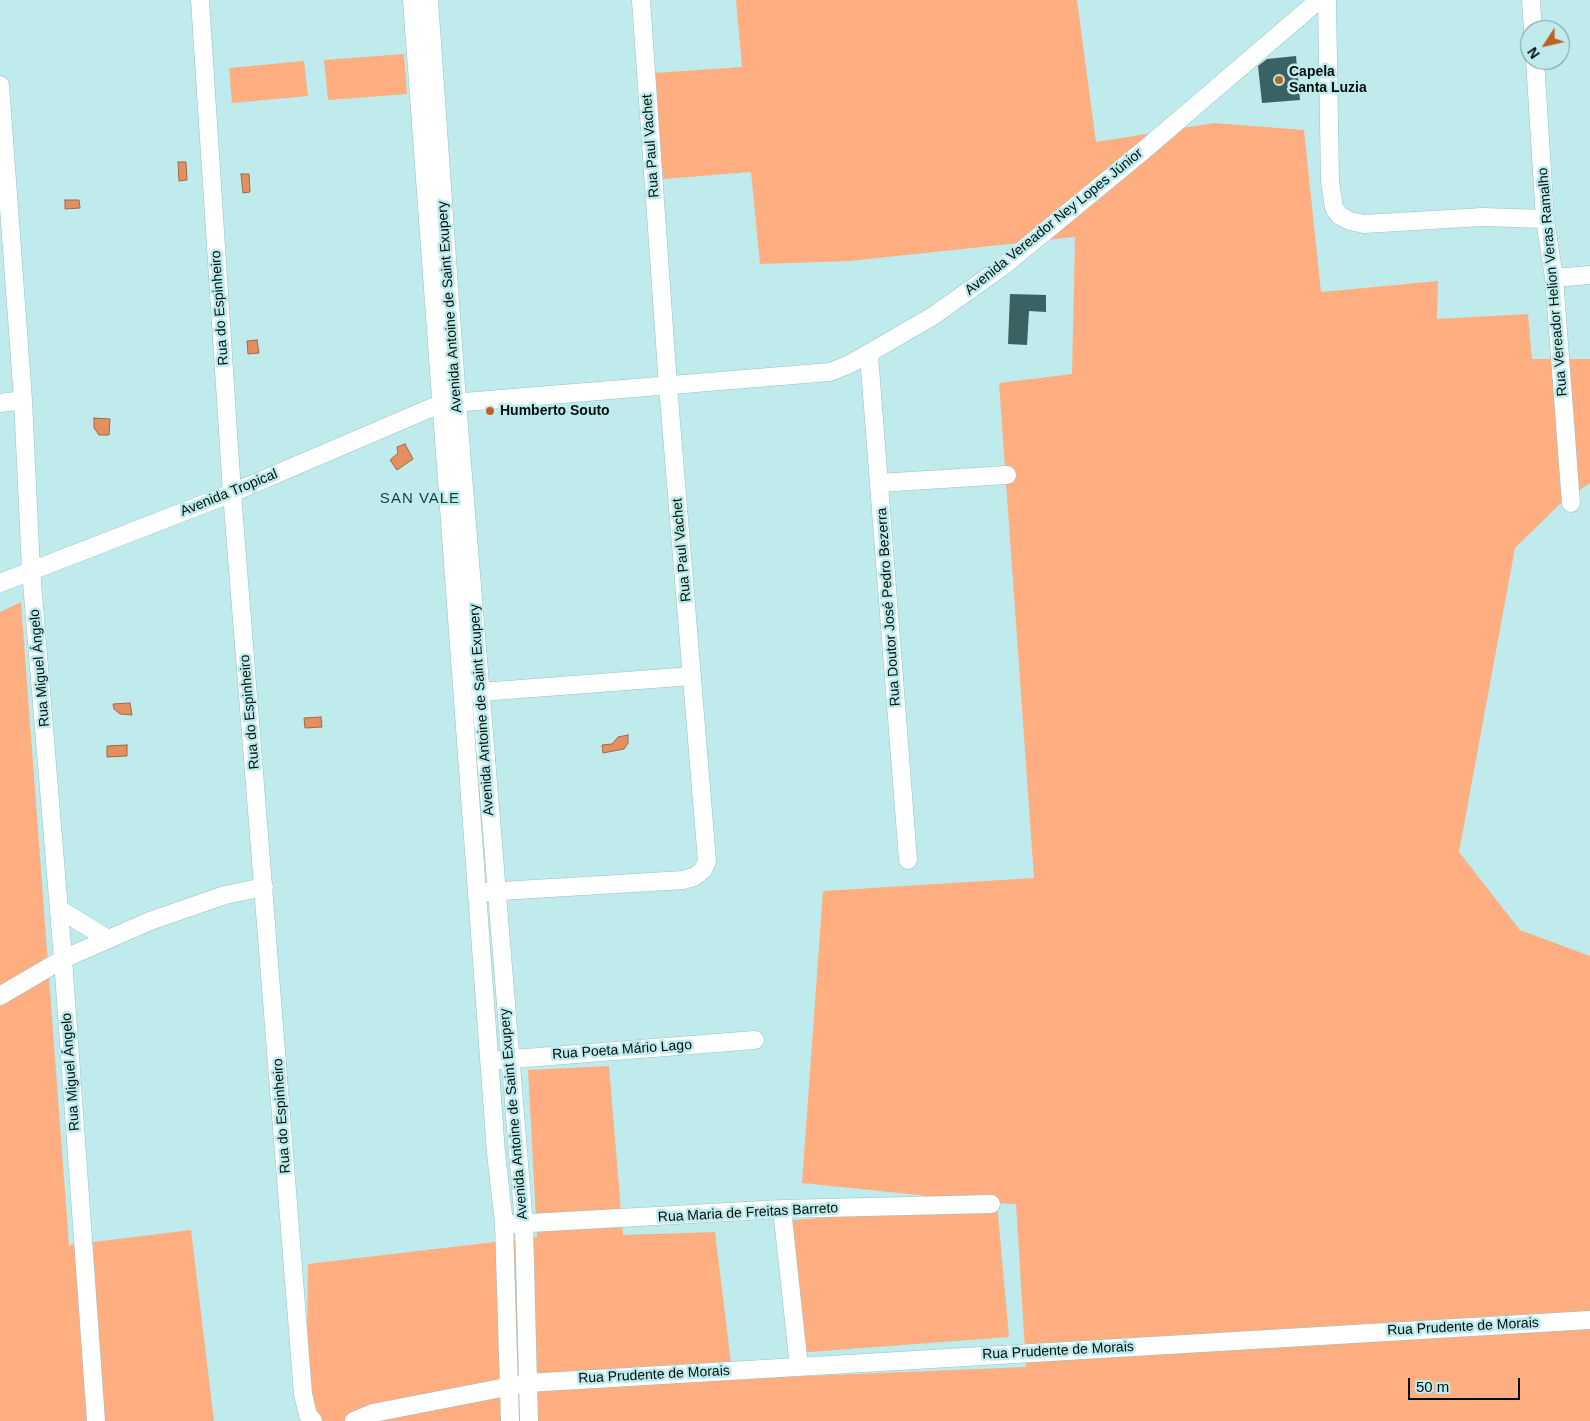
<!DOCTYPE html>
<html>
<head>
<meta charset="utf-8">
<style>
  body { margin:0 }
  #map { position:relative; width:1590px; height:1421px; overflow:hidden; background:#bfebec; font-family:Helvetica,sans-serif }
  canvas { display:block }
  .north { position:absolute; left:1520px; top:20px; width:50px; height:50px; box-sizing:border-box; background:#bfebec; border:1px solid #739394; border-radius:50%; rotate:235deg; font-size:14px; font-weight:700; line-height:20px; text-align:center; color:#020f0f }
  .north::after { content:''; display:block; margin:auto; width:18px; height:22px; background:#c1611f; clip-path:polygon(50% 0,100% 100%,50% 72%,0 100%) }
  .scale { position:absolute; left:1408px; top:1378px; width:112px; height:22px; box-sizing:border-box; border:2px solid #020f0f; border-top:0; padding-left:6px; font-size:15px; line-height:18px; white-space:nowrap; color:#020f0f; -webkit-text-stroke:4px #bfebec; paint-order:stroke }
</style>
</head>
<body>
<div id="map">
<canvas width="1590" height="1421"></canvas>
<div class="north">N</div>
<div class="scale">50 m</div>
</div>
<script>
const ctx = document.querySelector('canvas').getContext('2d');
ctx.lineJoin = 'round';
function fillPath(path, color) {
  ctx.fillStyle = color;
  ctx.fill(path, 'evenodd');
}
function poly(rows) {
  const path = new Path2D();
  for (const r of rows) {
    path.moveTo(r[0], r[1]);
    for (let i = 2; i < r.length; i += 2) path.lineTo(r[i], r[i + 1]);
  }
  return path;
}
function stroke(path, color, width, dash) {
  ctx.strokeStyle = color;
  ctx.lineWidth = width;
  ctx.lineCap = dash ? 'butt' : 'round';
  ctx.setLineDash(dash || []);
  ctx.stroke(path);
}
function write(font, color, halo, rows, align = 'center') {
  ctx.font = font + ' Helvetica,sans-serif';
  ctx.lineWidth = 5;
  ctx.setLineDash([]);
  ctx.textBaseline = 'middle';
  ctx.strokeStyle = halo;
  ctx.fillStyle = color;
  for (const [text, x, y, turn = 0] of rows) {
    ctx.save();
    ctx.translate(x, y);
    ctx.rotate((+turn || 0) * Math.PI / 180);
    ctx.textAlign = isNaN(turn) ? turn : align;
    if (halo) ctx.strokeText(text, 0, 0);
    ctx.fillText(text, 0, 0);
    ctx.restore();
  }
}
const green = poly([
  [736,0,1077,0,1096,142,1214,123,1304,130,1321,292,1438,281,1437,319,1528,314,1532,359,1590,359,1590,483,1561,503,1515,548,1459,852,1520,930,1590,956,1590,1421,306,1421,308,1264,537,1237,528,1070,609,1066,623,1235,715,1232,733,1379,1026,1367,1016,1204,997,1203,1009,1337,797,1353,784,1221,996,1203,802,1183,823,891,1034,878,999,383,1072,374,1075,237,850,261,760,264,751,172,663,179,654,73,742,67],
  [404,54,407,94,328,100,324,60],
  [304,61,308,96,232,103,229,68],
  [21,602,69,1245,191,1230,214,1421,0,1421,0,612]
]);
const water = poly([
  [178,162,186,162,187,180,179,181,178,162],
  [241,174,249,174,250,192,243,193,241,174],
  [65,200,79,200,80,208,65,209,65,200],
  [257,340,259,353,248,354,247,341,257,340],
  [94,418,110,419,109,435,99,435,94,428,94,418],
  [405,444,413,459,397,470,390,460,398,453,397,447,405,444],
  [130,703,132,715,120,714,114,709,113,704,130,703],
  [321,717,322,727,305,728,304,718,321,717],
  [628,735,628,743,624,749,603,753,602,745,612,744,618,737,628,735],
  [127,745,127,756,107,757,107,746,127,745]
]);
const building = poly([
  [1296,56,1300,100,1262,103,1258,66,1267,59],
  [1010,294,1046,295,1046,312,1029,311,1027,345,1008,344]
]);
const minor = poly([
  [200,0,232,493,303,1394,308,1415,313,1421],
  [412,0,496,1153,504,1223,510,1421],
  [429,0,457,402,524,1225,529,1421],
  [1327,0,1330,181,1334,208,1340,216,1350,221,1364,224,1482,217,1545,219],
  [1531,0,1533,30],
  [1535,60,1545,219,1554,278,1571,503],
  [0,85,23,400,31,570,63,959,96,1421],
  [1554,278,1590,275],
  [869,355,908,860],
  [0,403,23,400],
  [879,483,1007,475],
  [0,583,232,493,440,404,830,372,850,364,933,316,1002,267,1144,150,1319,0],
  [481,692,692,676],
  [485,892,683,880,694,877,703,870,707,861,668,386,641,0],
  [59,909,108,939],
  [0,996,63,959,150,921,225,895,264,887],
  [500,1060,755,1040],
  [782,1209,799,1367],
  [512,1224,782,1209,991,1204],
  [354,1421,373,1413,527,1383,1590,1320]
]);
const markers = [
  [1279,80,5,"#c1611f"],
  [490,411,5,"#c1611f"]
];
const poiNames = [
  ["Capela",1289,72],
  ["Santa Luzia",1289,88],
  ["Humberto Souto",500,411]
];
const streetNames = [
  ["Rua Paul Vachet",651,146,-94],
  ["Avenida Vereador Ney Lopes Júnior",1054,222,-39],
  ["Rua Vereador Helion Veras Ramalho",1553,282,-95],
  ["Avenida Antoine de Saint Exupery",450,307,-94],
  ["Rua do Espinheiro",220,308,-94],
  ["Avenida Tropical",229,493,-22],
  ["Rua Paul Vachet",682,550,-95],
  ["Rua Doutor José Pedro Bezerra",889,607,-94],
  ["Rua Miguel Ángelo",40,668,-95],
  ["Avenida Antoine de Saint Exupery",482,710,-94],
  ["Rua do Espinheiro",250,712,-95],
  ["Rua Poeta Mário Lago",622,1050,-4],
  ["Rua Miguel Ángelo",71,1072,-94],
  ["Avenida Antoine de Saint Exupery",514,1114,-95],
  ["Rua do Espinheiro",282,1116,-94],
  ["Rua Maria de Freitas Barreto",748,1213,-3],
  ["Rua Prudente de Morais",1463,1327,-3],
  ["Rua Prudente de Morais",1058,1351,-3],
  ["Rua Prudente de Morais",654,1375,-3]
];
const neighbourhoodNames = [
  ["SAN VALE",420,499]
];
fillPath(green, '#feae81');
fillPath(water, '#e48f5e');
stroke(water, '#a06946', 1);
fillPath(building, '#3a6262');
stroke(minor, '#97c1c2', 19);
stroke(minor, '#fff', 18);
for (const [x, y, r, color] of markers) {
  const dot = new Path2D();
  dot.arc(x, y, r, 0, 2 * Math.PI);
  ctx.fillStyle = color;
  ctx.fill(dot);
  stroke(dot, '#bfebec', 2);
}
write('bold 14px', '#020f0f', '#bfebec', poiNames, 'left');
write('14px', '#020f0f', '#bfebec', streetNames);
ctx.letterSpacing = '1px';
write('15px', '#143d3e', '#bfebec', neighbourhoodNames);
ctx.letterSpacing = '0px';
</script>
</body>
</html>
